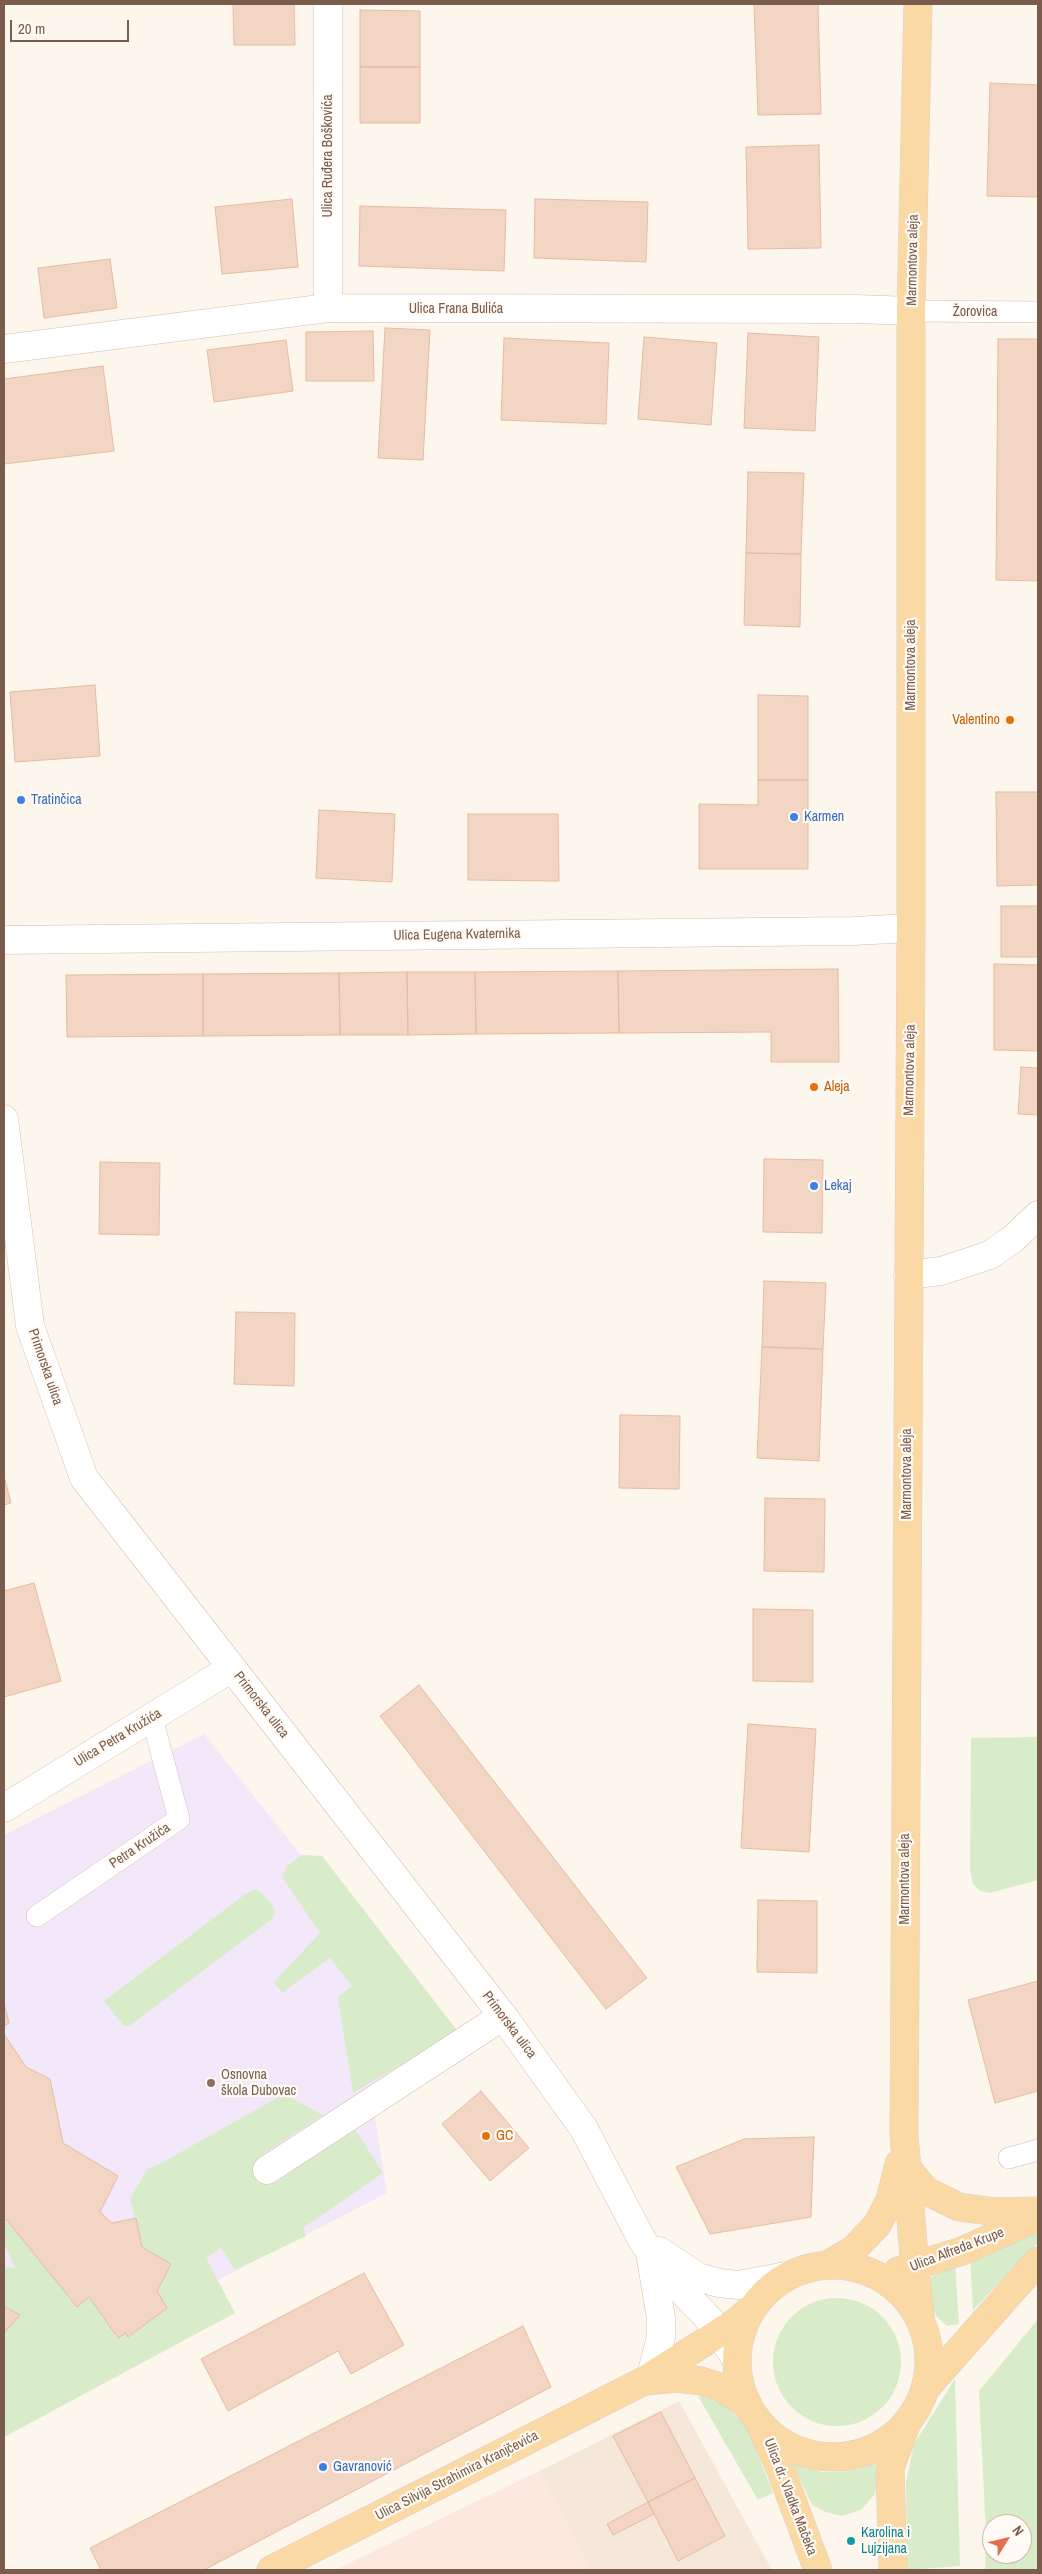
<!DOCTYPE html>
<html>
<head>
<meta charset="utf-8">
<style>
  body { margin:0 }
  #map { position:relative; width:1042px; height:2574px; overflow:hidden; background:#fdf6ec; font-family:"Archivo Narrow",sans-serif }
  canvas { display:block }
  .frame { position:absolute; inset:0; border:5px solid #7a5c4d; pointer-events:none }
  .north { position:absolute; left:982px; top:2514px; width:50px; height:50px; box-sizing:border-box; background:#fffaf3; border:1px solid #cabbb1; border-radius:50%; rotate:54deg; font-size:14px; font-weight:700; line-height:20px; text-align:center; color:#7a5c4d }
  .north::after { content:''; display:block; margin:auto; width:18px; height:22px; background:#e76f51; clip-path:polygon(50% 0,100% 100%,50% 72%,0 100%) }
  .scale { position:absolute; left:10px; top:20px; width:119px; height:22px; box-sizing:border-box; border:2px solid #7a5c4d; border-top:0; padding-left:6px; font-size:15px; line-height:18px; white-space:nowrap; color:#7a5c4d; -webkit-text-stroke:4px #fffaf3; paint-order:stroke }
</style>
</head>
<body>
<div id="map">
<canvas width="1042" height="2574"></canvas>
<div class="frame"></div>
<div class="north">N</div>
<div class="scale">20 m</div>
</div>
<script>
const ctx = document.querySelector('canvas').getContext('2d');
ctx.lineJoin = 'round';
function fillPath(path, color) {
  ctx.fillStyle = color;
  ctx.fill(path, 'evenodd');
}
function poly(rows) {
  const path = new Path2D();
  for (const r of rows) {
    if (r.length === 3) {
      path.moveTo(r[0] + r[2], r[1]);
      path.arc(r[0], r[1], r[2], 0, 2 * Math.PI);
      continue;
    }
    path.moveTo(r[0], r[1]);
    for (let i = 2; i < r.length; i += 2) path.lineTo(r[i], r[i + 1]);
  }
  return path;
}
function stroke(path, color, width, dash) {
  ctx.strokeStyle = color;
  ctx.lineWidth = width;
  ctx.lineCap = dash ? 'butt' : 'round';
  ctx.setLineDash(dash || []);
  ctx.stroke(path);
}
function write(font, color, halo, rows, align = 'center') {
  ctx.font = font + ' "Archivo Narrow",sans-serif';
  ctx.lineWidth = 4.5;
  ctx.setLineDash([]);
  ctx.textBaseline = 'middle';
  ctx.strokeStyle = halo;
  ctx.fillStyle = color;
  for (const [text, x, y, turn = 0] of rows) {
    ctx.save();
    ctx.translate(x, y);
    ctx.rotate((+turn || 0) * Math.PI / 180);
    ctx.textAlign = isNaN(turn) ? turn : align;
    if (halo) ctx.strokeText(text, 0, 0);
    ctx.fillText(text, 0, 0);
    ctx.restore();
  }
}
const residential = poly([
  [679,2401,772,2570,590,2570,539,2471]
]);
const commercial = poly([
  [539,2471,590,2570,335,2570]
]);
const education = poly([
  [204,1734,465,2060,373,2105,387,2193,4,2390,4,1835]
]);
const green = poly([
  [1038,1737,1038,1880,990,1893,980,1891,973,1884,970,1869,971,1738],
  [302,1855,322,1856,456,2029,452,2035,353,2093,338,1997,352,1986,330,1958,282,1993,274,1982,320,1933,282,1877,287,1866],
  [255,1889,261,1892,274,1908,275,1913,272,1919,129,2026,124,2026,104,2001,244,1895],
  [284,2094,323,2115,260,2156,275,2183,355,2129,383,2173,303,2228,306,2236,235,2270,221,2248,206,2258,235,2313,4,2437,4,2333,20,2315,4,2306,4,2267,15,2268,4,2243,4,2221,6,2219,77,2307,89,2297,117,2338,126,2333,129,2337,167,2307,157,2291,171,2264,142,2247,130,2199,148,2168,156,2166],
  [1038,2228,1038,2243,973,2310,970,2256],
  [955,2263,959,2324,947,2326,937,2317,932,2305,930,2278],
  [837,2362,64],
  [1038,2319,1038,2570,985,2570,986,2534,979,2391],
  [992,2524,1022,2524,1022,2554,992,2554],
  [955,2379,960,2566,907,2570,906,2482,914,2444],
  [698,2396,716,2400,738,2417,749,2432,773,2493,758,2500],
  [875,2463,877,2482,875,2494,861,2510,842,2516,826,2512,812,2505,793,2464,822,2472,839,2472,858,2469]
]);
const building = poly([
  [233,4,294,4,295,45,234,45,233,4],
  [754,4,818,4,821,114,758,115,754,4],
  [360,10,420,11,420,67,360,67,360,10],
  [360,67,420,67,420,123,360,123,360,67],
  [990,83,1038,85,1038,197,987,196,990,83],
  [819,145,821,248,748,249,746,147,819,145],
  [292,199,298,267,222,274,215,207,292,199],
  [535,199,648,202,646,262,534,258,535,199],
  [360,206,506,210,504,271,359,266,360,206],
  [110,259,117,308,44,318,38,268,110,259],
  [385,328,430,330,423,460,378,458,385,328],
  [373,331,374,381,306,381,306,332,373,331],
  [748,333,819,337,815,431,744,428,748,333],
  [644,337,717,343,711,425,638,419,644,337],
  [504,338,609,343,606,424,501,420,504,338],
  [998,339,1038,339,1038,581,996,580,998,339],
  [286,340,293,391,214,402,207,350,286,340],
  [103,366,114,451,4,464,4,379,103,366],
  [748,472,804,473,801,554,746,553,748,472],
  [746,553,801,554,800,627,744,625,746,553],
  [95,685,100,756,15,762,10,692,95,685],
  [758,695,808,696,808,780,758,780,758,695],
  [758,780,808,780,808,869,699,869,699,804,758,805,758,780],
  [996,792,1038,792,1038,885,997,886,996,792],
  [319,810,395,814,392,882,316,878,319,810],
  [468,814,558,814,559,881,468,880,468,814],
  [1001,906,1038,906,1038,957,1001,957,1001,906],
  [994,964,1038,965,1038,1051,994,1050,994,964],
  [838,969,839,1062,771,1062,771,1032,619,1033,618,971,838,969],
  [618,971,619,1033,476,1034,475,972,618,971],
  [407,972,408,1035,340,1035,339,973,407,972],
  [407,972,475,972,476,1034,408,1035,407,972],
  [339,973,340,1035,203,1036,203,974,339,973],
  [203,974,203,1036,67,1037,66,975,203,974],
  [1021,1067,1038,1068,1038,1115,1018,1114,1021,1067],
  [764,1159,823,1160,822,1233,763,1232,764,1159],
  [100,1162,160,1163,159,1235,99,1234,100,1162],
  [764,1281,826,1283,823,1349,762,1347,764,1281],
  [236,1312,295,1313,294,1386,234,1384,236,1312],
  [762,1347,823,1349,819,1461,757,1458,762,1347],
  [620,1415,680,1416,679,1489,619,1488,620,1415],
  [4,1476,11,1503,4,1505,4,1476],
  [765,1498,825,1499,824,1572,764,1571,765,1498],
  [34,1583,61,1681,4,1697,4,1591,34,1583],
  [753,1609,813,1610,813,1682,753,1681,753,1609],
  [419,1685,647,1978,606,2009,380,1716,419,1685],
  [748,1724,816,1729,809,1852,741,1848,748,1724],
  [758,1900,817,1901,817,1973,757,1972,758,1900],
  [1038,1981,1038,2091,995,2103,968,2000,1038,1981],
  [4,2003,9,2023,4,2026,4,2003],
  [4,2034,26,2067,50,2079,63,2143,118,2176,100,2212,112,2223,136,2218,142,2247,171,2264,157,2291,167,2308,128,2337,126,2333,118,2338,89,2297,77,2307,6,2219,4,2221,4,2034],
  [481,2091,529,2148,490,2181,442,2124,481,2091],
  [814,2137,811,2217,710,2234,676,2167,744,2139,814,2137],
  [364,2273,404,2345,351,2374,338,2351,228,2411,201,2359,364,2273],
  [4,2306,20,2315,4,2333,4,2306],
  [523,2326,551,2387,204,2570,101,2570,90,2548,523,2326],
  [661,2412,695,2478,648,2502,613,2436,661,2412],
  [695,2478,725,2536,678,2561,648,2502,695,2478],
  [648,2502,654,2514,613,2535,607,2524,648,2502]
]);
const lane = poly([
  [911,311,1038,312],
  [37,1916,179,1819,152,1718],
  [1009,2158,1038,2150]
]);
const street = poly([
  [328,308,328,4],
  [4,349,328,308,856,309,911,311],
  [4,940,853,931,911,928],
  [908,1275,941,1271,990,1255,1014,1238,1038,1215],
  [4,1808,232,1668],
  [267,2170,503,2016]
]);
const secondary = poly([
  [4,1119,30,1326,84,1478,503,2016,584,2129,641,2238,662,2270,709,2319,737,2360],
  [659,2251,698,2277,719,2283,739,2285,786,2276],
  [651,2259,661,2318,661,2337,651,2376]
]);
const primary = poly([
  [918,4,911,311,911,928,904,2135,917,2292,921,2322],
  [907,2168,926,2191,959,2207,996,2212,1038,2211],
  [829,2264,853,2250,877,2225,890,2200,899,2164],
  [833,2361,96],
  [898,2271,962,2251,1038,2217],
  [646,2381,677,2378,701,2381,720,2387,748,2405],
  [925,2389,1038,2261],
  [762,2428,780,2468,818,2570],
  [271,2570,642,2382,736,2322,750,2310],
  [893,2570,890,2468,906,2425]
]);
const markers = [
  [1010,720,5,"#e8710a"],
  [21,800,5,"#3f7fe0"],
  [794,817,5,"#3f7fe0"],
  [814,1087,5,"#e8710a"],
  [814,1186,5,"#3f7fe0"],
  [211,2083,5,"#8d6e63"],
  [486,2136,5,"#e8710a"],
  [323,2467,5,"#3f7fe0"],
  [851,2541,5,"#0f9aa8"]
];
const streetNames = [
  ["Ulica Ruđera Boškovića",328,156,-90],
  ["Marmontova aleja",913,260,-89],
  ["Ulica Frana Bulića",456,309],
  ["Žorovica",975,312],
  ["Marmontova aleja",911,665,-90],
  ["Ulica Eugena Kvaternika",457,935,-1],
  ["Marmontova aleja",910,1070,-89],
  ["Primorska ulica",45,1367,71],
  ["Marmontova aleja",907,1474,-90],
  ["Primorska ulica",261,1705,52],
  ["Ulica Petra Kružića",118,1738,-31],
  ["Petra Kružića",140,1846,-34],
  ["Marmontova aleja",905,1879,-90],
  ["Primorska ulica",509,2025,53],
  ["Ulica Alfreda Krupe",957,2250,-21],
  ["Ulica Silvija Strahimira Kranjčevića",457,2476,-27],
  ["Ulica dr. Vladka Mačeka",790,2497,69]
];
const foodNames = [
  ["Valentino",1000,720,"right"],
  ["Aleja",824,1087],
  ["GC",496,2136]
];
const shopNames = [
  ["Tratinčica",31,800],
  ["Karmen",804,817],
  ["Lekaj",824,1186],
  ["Gavranović",333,2467]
];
const educationNames = [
  ["Osnovna",221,2075],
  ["škola Dubovac",221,2091]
];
const cultureNames = [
  ["Karolina i",861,2533],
  ["Lujzijana",861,2549]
];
fillPath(residential, '#f5e8da');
fillPath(commercial, '#fde8e0');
fillPath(education, '#f3e8fa');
fillPath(green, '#d8ecc9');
fillPath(building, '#f3d5c3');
stroke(building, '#e6bba3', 1);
stroke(lane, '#d1beb0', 22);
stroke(street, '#d1beb0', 29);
stroke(secondary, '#d6c0b0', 29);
stroke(primary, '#dad1cd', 29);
stroke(lane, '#fff', 21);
stroke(street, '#fff', 28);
stroke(secondary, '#fff', 28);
stroke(primary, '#fbd9a5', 28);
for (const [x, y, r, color] of markers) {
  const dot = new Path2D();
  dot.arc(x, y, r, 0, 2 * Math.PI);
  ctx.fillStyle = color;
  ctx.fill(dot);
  stroke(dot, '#fffaf3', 2);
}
write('14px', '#7a5c4d', '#fffaf3', streetNames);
write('14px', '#c56008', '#fffaf3', foodNames, 'left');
write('14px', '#366cbe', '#fffaf3', shopNames, 'left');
write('14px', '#785e54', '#fffaf3', educationNames, 'left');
write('14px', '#0d838f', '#fffaf3', cultureNames, 'left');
</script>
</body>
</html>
